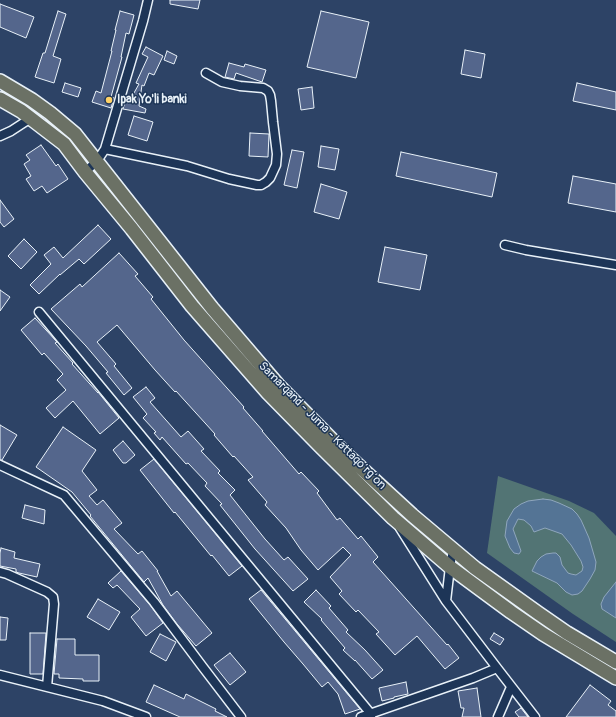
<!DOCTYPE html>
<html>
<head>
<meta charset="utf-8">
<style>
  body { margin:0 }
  canvas { display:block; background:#2d4366 }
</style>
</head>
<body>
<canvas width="616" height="717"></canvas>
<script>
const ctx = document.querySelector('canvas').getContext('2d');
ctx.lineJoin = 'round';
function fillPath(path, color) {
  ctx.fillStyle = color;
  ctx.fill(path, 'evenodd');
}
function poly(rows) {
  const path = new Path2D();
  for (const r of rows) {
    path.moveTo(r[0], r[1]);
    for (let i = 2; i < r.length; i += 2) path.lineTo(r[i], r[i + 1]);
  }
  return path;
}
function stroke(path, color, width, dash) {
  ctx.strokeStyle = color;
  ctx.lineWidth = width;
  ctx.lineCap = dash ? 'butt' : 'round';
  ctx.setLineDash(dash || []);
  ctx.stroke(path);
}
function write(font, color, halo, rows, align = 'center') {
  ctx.font = font + ' Pangolin,sans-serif';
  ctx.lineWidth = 3;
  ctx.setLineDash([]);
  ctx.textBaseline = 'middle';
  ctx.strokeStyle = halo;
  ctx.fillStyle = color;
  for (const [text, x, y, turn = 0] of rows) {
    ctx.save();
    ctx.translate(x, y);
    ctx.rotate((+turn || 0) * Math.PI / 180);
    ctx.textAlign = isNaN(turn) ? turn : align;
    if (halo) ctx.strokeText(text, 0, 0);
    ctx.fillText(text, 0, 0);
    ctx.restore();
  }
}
const green = poly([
  [498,476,569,501,594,513,616,536,616,642,573,614,487,553]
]);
const water = poly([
  [543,499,551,500,559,503,572,509,577,514,581,520,589,538,596,562,595,570,590,579,582,591,578,594,572,595,566,592,557,583,532,571,537,561,541,557,546,554,553,553,556,553,560,557,562,565,568,573,571,574,576,575,582,571,583,567,581,561,571,545,562,534,545,528,534,532,531,526,524,520,518,519,513,529,521,551,519,554,514,553,510,548,505,536,507,521,514,509,521,504,528,501,543,499],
  [616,582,616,618,602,609,601,604,604,597,616,582]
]);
const building = poly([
  [170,0,200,0,198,9,170,4,170,0],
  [0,4,34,17,26,38,0,27,0,4],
  [58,11,66,14,53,56,61,59,54,83,35,77,43,53,45,53,58,11],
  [120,11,134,15,129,34,126,33,121,57,122,57,111,97,114,98,111,108,92,102,96,91,101,93,112,51,111,51,116,30,115,30,120,11],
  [321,11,369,22,356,78,307,67,321,11],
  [146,47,163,56,154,75,149,73,144,86,142,85,139,106,146,109,145,113,123,109,125,102,128,103,128,99,130,100,139,84,136,83,148,57,142,54,146,47],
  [465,50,485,54,481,78,461,74,465,50],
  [167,51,177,56,174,64,164,60,167,51],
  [229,63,244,67,245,64,266,70,262,82,236,73,234,79,225,77,229,63],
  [65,83,81,88,78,97,62,92,65,83],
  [577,83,616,92,616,110,573,101,577,83],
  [312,87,314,108,301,110,298,89,312,87],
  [134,116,153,122,147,141,128,135,134,116],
  [250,133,269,134,268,157,249,156,250,133],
  [41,145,56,166,58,164,68,179,47,193,42,186,34,191,26,179,31,176,24,164,30,160,26,155,41,145],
  [321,146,339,149,335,170,318,167,321,146],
  [292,150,304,152,297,188,284,185,292,150],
  [401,152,497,173,492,197,396,176,401,152],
  [573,176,616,184,616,212,568,203,573,176],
  [321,184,347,192,339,219,314,212,321,184],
  [0,200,14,219,4,227,0,222,0,200],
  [98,225,111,239,84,264,79,259,60,275,60,274,39,294,30,285,51,264,44,255,54,247,63,258,98,225],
  [24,239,37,252,21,269,8,256,24,239],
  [385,247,427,255,420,290,378,282,385,247],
  [119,253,138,274,135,276,153,297,151,299,184,340,244,407,243,408,263,431,262,431,299,474,301,472,319,491,317,493,337,520,340,518,358,539,361,536,378,557,373,562,447,645,448,644,459,658,445,669,417,636,395,655,376,634,379,632,358,610,356,612,339,594,342,591,330,577,351,555,343,547,318,570,301,550,286,528,265,505,267,502,248,480,253,477,234,456,233,457,214,435,215,434,176,391,175,392,155,370,117,325,97,342,116,364,114,366,132,388,124,395,106,373,108,372,86,346,51,309,80,284,82,287,119,253],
  [0,290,10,297,0,311,0,290],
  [35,318,57,342,55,343,73,363,72,364,98,393,98,392,119,418,100,434,73,401,55,418,46,408,66,390,57,380,63,374,44,353,42,355,21,330,35,318],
  [146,387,155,398,150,402,181,437,188,431,204,449,201,451,220,471,218,473,235,490,230,495,265,539,284,560,288,557,308,579,293,591,255,549,220,505,222,504,205,486,207,483,188,463,186,464,162,437,160,440,154,433,156,432,143,418,147,414,133,397,146,387],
  [0,425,17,435,2,460,0,460,0,425],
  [63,427,96,450,82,471,97,490,89,496,97,505,103,500,122,523,114,529,138,554,142,551,158,571,157,571,171,596,177,591,212,633,196,646,177,624,163,605,148,578,144,582,90,516,91,515,72,492,36,467,63,427],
  [123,441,135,455,126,463,123,463,113,450,123,441],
  [154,459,242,566,229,576,212,555,211,556,175,512,174,513,140,470,154,459],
  [25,505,45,510,44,524,22,518,25,505],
  [1,548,15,552,14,558,40,564,37,577,19,573,16,572,16,569,0,566,0,553,1,548],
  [121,571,150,605,163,623,146,636,131,617,140,609,117,585,113,588,108,583,121,571],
  [261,590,360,709,345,714,338,694,328,682,322,687,303,664,284,642,249,599,261,590],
  [316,590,331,606,329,608,348,630,346,632,365,650,383,670,372,679,355,660,355,661,343,650,345,648,321,620,322,619,304,602,316,590],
  [98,599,120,612,109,630,87,617,98,599],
  [0,617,8,618,6,640,0,640,0,617],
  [30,633,46,633,43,674,30,674,30,633],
  [494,633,504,639,500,645,490,639,494,633],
  [160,634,176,642,166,661,150,652,160,634],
  [57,639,75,639,75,655,99,655,99,681,83,681,83,679,59,678,59,674,54,674,57,639],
  [230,653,246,672,230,685,214,665,230,653],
  [406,682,408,694,394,697,394,698,382,701,379,688,406,682],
  [154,685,184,699,186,694,216,709,215,711,227,717,180,717,171,713,146,702,154,685],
  [590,685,611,701,608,705,616,711,616,717,566,717,590,685],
  [477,688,481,717,462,717,464,708,461,708,458,691,477,688],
  [521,708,528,717,519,717,515,712,521,708]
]);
const street = poly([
  [0,136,11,131,31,118],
  [105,149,187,166,229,179,257,185,261,185,266,182,270,178,276,165,277,154,273,122,271,101,270,95,268,91,263,88,240,86,222,82,206,73],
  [85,172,97,161,105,149,143,21,148,0],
  [505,245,526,250,616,265],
  [39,312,371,714,371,717],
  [0,465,64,495,154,602,202,666,241,717],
  [400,528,446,601],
  [453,550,450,567,446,601,497,668,535,717],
  [0,572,7,574,47,592,53,597,54,604,47,687],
  [0,675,103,701,146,717],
  [361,717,473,678,497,668],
  [498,717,511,687]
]);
const primary = poly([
  [0,81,32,100,50,113,75,134,212,308,278,385,350,458,412,515,475,568,538,613,567,633,616,662],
  [0,99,21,111,64,144,85,172,132,229,192,306,268,393,321,447,393,518,450,567,511,612,543,634,616,678]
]);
const markers = [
  [109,100,4,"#ffd166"]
];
const poiNames = [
  ["Ipak Yo'li banki",117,100]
];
const streetNames = [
  ["Samarqand - Juma - Kattaqo‘rg‘on",322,426,45]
];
fillPath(green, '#527474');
fillPath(water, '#547495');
stroke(water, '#8fa6bd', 1);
fillPath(building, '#54668c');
stroke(building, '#e8f1f8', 1);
stroke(street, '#e8f1f8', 11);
stroke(primary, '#e8f1f8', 16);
stroke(street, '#1d3557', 8);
stroke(primary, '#6b7165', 13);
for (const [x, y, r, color] of markers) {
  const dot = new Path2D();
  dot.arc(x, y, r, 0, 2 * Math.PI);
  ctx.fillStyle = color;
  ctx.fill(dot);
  stroke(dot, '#1d3557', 1.5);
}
write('bold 12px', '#e8f1f8', '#1d3557', poiNames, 'left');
write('12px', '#e8f1f8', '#1d3557', streetNames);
</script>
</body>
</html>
